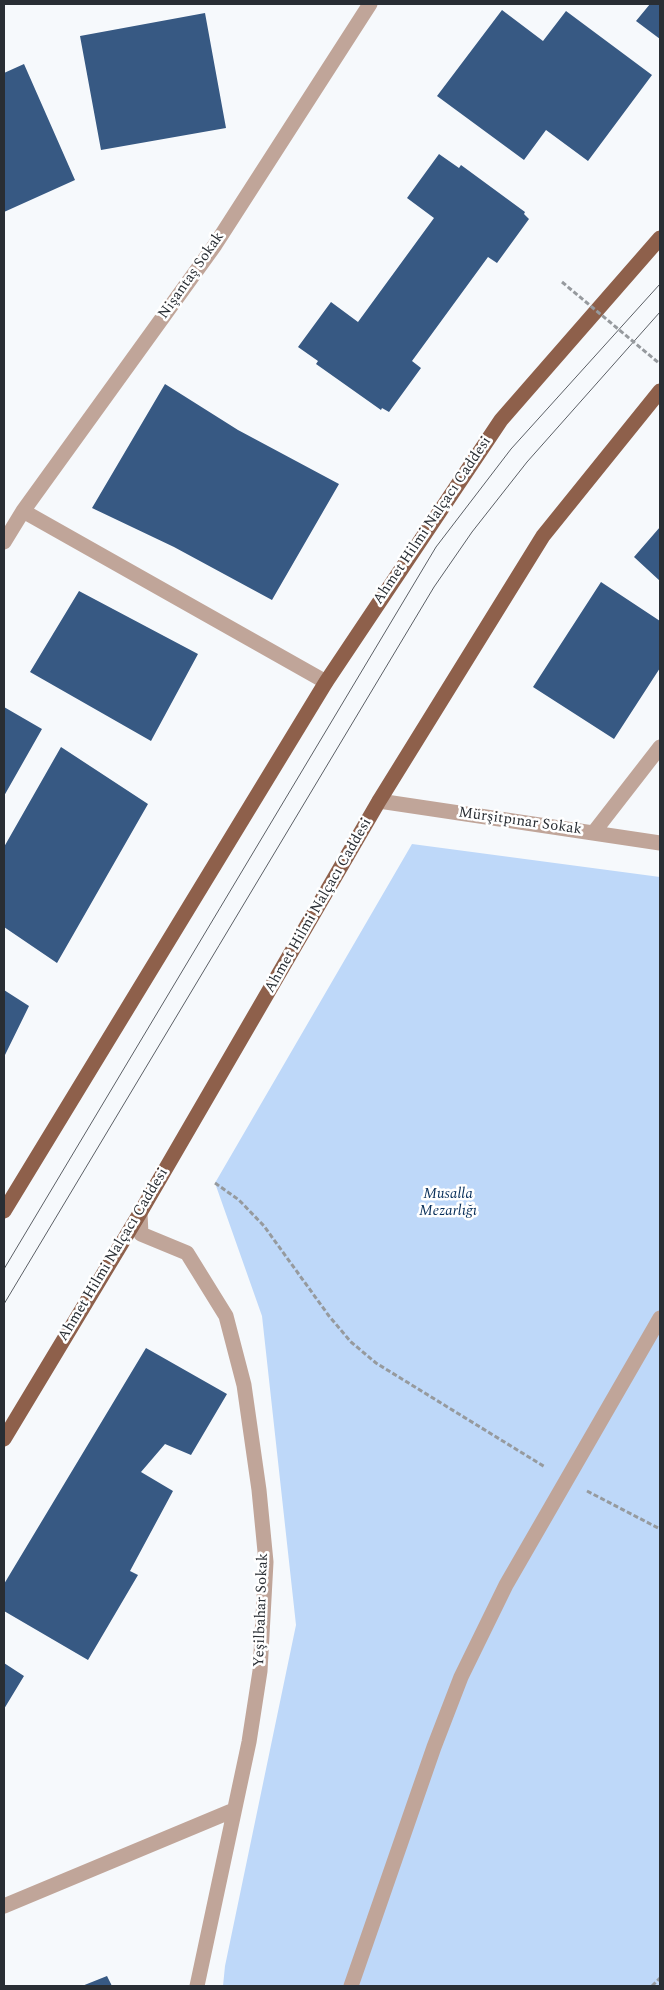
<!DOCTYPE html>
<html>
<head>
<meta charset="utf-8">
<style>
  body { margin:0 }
  #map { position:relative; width:664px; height:1990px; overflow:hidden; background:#f6f9fc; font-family:Spectral,serif }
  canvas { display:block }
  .frame { position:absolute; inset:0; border:5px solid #292e34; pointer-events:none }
</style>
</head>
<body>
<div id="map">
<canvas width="664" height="1990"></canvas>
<div class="frame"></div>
</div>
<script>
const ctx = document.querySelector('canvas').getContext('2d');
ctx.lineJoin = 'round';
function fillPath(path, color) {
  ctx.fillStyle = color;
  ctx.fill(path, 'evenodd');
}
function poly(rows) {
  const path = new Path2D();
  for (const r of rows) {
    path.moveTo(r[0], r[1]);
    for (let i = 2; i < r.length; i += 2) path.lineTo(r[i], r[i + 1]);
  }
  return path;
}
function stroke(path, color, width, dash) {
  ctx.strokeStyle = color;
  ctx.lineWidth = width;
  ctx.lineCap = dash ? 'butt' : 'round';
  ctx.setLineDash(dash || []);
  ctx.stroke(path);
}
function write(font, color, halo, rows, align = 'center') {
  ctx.font = font + ' Spectral,serif';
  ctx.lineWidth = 5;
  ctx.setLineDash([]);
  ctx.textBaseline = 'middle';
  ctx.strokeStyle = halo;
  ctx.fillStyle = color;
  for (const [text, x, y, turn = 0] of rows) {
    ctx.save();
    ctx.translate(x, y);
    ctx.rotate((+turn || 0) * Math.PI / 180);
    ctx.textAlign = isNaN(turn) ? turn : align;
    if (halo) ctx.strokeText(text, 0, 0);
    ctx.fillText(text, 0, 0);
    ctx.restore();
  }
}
const green = poly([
  [412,844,660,877,660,1986,223,1986,225,1966,296,1625,262,1316,215,1183]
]);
const building = poly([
  [650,4,660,4,660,39,636,21],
  [502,10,543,41,566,11,652,75,588,161,546,130,524,160,437,96],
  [205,13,226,128,101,150,80,36],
  [24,64,75,180,4,212,4,73],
  [439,154,459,168,461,165,525,212,524,214,529,219,497,263,488,257,412,361,421,368,389,412,382,408,381,410,316,364,318,361,298,347,331,302,358,322,434,218,407,198],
  [165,384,238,430,339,484,272,600,174,547,92,508],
  [660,527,660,581,634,557],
  [601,582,660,621,660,668,614,739,533,687],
  [79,591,198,654,151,741,30,672],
  [4,707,42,729,4,796],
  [61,747,148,804,57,963,4,927,4,847],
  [4,990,29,1006,4,1057],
  [146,1348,227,1394,191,1455,165,1444,141,1472,173,1491,130,1571,138,1575,88,1660,4,1611,4,1584],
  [4,1663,24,1676,4,1709],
  [107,1976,112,1986,82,1986]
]);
const path = poly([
  [215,1183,239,1200,264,1226,329,1316,351,1342,376,1363,545,1467],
  [587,1491,660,1529],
  [652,1986,660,1978]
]);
const minor = poly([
  [23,511,326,682],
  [4,542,23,511,215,245,370,4],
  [379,801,660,843],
  [594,832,660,747],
  [140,1213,141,1234,187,1253,226,1316,244,1385,259,1490,266,1562,260,1671,249,1742,197,1986],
  [4,1906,234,1810],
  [351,1986,434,1747,461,1677,506,1585,660,1318]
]);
const major = poly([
  [4,1211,326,682,501,420,660,238],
  [4,1439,140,1213,379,801,543,536,660,391]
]);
const tram = poly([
  [4,1269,436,547,511,449,660,284],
  [4,1304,434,587,472,532,527,462,660,312]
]);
const pathBridge = poly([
  [562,282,660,364]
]);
const streetNames = [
  ["Nişantaş Sokak",192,276,-55],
  ["Ahmet Hilmi Nalçacı Caddesi",433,521,-56],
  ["Mürşitpınar Sokak",520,822,8],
  ["Ahmet Hilmi Nalçacı Caddesi",319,906,-60],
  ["Ahmet Hilmi Nalçacı Caddesi",114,1255,-59],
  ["Yeşilbahar Sokak",262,1610,-88]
];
const parkNames = [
  ["Musalla",448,1195],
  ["Mezarlığı",448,1212]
];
fillPath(green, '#bed8f9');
fillPath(building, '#375983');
stroke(path, '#969a9e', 3, [5, 2.5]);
stroke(minor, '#c0a599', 15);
stroke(major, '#8e604b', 15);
stroke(tram, '#5b5f65', 1);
stroke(pathBridge, '#969a9e', 3, [5, 2.5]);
write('15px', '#292e34', '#fff', streetNames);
write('italic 15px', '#082f5a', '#fff', parkNames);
</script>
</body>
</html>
